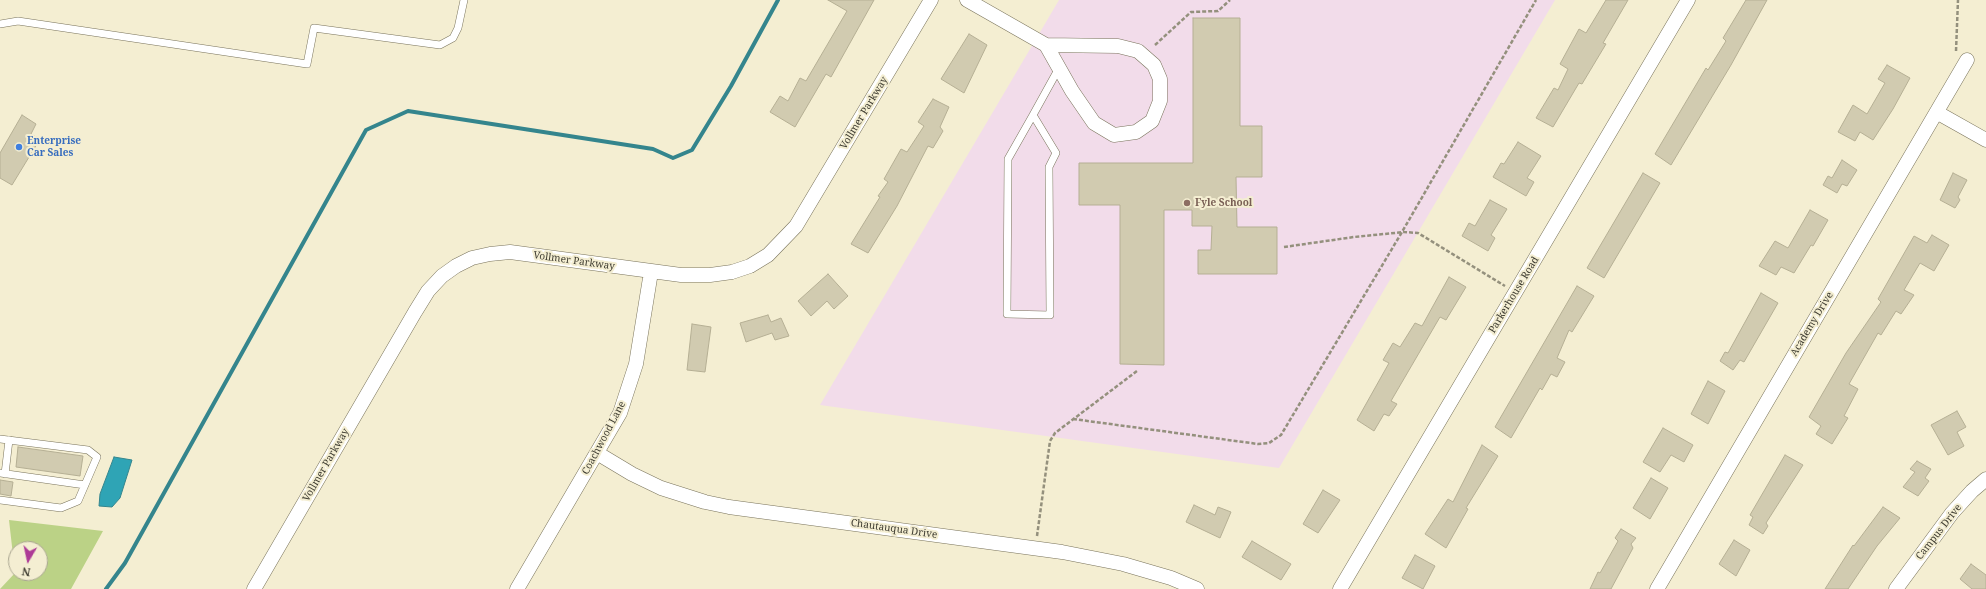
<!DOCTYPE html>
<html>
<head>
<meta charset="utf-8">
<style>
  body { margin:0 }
  #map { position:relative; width:1986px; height:589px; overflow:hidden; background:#f4eed2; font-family:"Noto Serif",serif }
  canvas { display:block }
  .north { position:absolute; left:8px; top:541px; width:40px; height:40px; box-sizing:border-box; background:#f4eed2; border:1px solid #aba792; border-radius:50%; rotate:189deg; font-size:11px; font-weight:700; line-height:16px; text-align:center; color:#3e3c31 }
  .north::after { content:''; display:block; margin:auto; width:14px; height:18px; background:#ad3b96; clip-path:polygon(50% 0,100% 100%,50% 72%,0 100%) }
</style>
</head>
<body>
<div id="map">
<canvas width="1986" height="589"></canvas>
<div class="north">N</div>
</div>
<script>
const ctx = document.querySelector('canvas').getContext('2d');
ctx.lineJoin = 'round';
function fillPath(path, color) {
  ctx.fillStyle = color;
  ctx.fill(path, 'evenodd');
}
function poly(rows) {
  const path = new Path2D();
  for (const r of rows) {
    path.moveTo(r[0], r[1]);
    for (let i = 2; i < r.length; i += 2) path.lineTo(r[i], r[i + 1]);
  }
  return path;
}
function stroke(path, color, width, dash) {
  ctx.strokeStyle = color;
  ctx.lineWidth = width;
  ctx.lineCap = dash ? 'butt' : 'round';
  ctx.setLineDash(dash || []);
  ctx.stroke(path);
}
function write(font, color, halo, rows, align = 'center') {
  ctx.font = font + ' "Noto Serif",serif';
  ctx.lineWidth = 4;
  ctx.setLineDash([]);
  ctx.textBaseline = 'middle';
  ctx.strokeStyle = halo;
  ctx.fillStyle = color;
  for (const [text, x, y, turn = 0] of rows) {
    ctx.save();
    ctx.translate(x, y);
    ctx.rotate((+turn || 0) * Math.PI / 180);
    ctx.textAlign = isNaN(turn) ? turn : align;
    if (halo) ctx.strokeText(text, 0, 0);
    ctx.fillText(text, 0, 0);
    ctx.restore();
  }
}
const education = poly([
  [1059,0,1555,0,1279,468,820,405]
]);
const green = poly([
  [9,520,103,531,71,589,0,589,15,573],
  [16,549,40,549,40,573,16,573]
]);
const water = poly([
  [114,457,132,460,120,498,112,507,99,506,100,494,114,457]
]);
const stream = poly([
  [106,589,125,563,366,130,408,111,653,149,673,158,692,150,731,86,778,0]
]);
const building = poly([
  [828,0,874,0,831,77,826,74,795,127,770,112,780,96,788,101,800,78,806,81,847,11,828,0],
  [1606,0,1628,0,1603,43,1606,44,1582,84,1579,83,1553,127,1536,118,1554,88,1558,90,1568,69,1560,64,1579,29,1586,33,1606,0],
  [1746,0,1767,0,1731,65,1671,165,1655,154,1706,68,1708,70,1726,41,1723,38,1746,0],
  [1193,18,1240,18,1240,126,1262,126,1262,177,1236,177,1237,227,1277,227,1277,274,1198,274,1198,250,1211,250,1212,226,1192,226,1192,210,1164,210,1164,365,1120,364,1120,205,1079,205,1079,163,1193,163,1193,18],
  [969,34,987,45,964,93,941,79,969,34],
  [1887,65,1910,78,1893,109,1873,140,1860,132,1855,141,1838,132,1853,105,1867,114,1885,83,1878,79,1887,65],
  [933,99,949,107,940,127,943,131,933,148,928,146,897,206,868,253,851,244,880,197,878,196,888,182,884,179,901,149,907,152,924,126,918,122,933,99],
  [22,115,36,124,31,134,40,139,12,185,0,178,0,153,22,115],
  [1518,142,1541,156,1527,178,1534,182,1526,196,1493,177,1501,163,1504,164,1518,142],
  [1842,160,1857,170,1847,186,1842,184,1837,193,1823,185,1828,176,1832,178,1842,160],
  [1643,173,1660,183,1604,278,1587,268,1643,173],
  [1953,173,1967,180,1958,197,1960,200,1955,208,1940,200,1953,173],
  [1490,200,1507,209,1491,235,1495,238,1488,251,1462,236,1469,223,1475,226,1490,200],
  [1810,210,1828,220,1813,246,1811,245,1794,273,1781,267,1776,275,1759,266,1775,241,1788,248,1810,210],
  [1932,235,1949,245,1934,271,1920,263,1904,290,1914,295,1901,314,1896,311,1881,335,1878,333,1849,384,1858,389,1844,416,1848,418,1832,444,1816,434,1821,426,1809,417,1846,353,1881,302,1878,299,1914,236,1927,243,1932,235],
  [828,274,848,296,834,309,827,301,811,316,798,301,828,274],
  [1449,277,1466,287,1446,320,1440,317,1391,401,1397,404,1389,416,1384,414,1374,431,1357,420,1389,363,1383,360,1393,343,1400,347,1415,323,1422,326,1449,277],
  [1577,286,1594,296,1572,332,1569,330,1557,358,1565,362,1557,377,1551,374,1542,390,1540,388,1511,438,1495,427,1577,286],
  [1761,293,1778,303,1744,362,1740,360,1733,370,1720,361,1725,352,1728,353,1761,293],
  [768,315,771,322,781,318,789,336,775,340,772,333,746,342,740,323,768,315],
  [692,324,711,327,705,372,687,370,692,324],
  [1708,381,1725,391,1708,424,1691,414,1708,381],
  [1957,411,1966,427,1957,432,1964,446,1948,455,1931,425,1957,411],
  [1663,428,1693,445,1684,462,1671,455,1660,472,1643,462,1663,428],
  [1482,445,1498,456,1466,508,1468,509,1446,548,1425,534,1448,499,1453,502,1482,445],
  [18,447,83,456,80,476,16,467,18,447],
  [1785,455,1803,465,1766,523,1768,526,1763,534,1749,525,1753,517,1750,515,1785,455],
  [1917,461,1931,469,1925,478,1929,481,1918,496,1903,487,1915,472,1910,469,1917,461],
  [1651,478,1668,488,1650,519,1633,508,1651,478],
  [0,480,13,482,11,496,0,494,0,480],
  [1323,490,1340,500,1318,533,1303,524,1323,490],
  [1194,505,1215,515,1218,507,1231,512,1220,538,1186,522,1194,505],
  [1883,507,1900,518,1877,546,1848,589,1825,589,1853,545,1854,546,1883,507],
  [1621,529,1636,538,1631,544,1633,548,1611,589,1590,589,1598,572,1600,573,1618,541,1615,538,1621,529],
  [1734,540,1750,550,1736,576,1719,564,1734,540],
  [1252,541,1291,564,1281,580,1242,557,1252,541],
  [1415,555,1435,566,1423,589,1402,578,1415,555],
  [1971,564,1986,575,1986,589,1972,589,1960,579,1971,564]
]);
const path = poly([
  [1155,45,1191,12,1218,11,1230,0],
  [1956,51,1958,0],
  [1284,247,1354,237,1404,232,1418,233,1505,286],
  [1073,419,1258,444,1269,443,1281,435,1402,232,1536,0],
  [1037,536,1050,441,1055,433,1137,371]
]);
const lane = poly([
  [0,24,18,21,307,64,314,28,440,45,453,38,458,28,464,0],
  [1033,115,1056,153,1049,167,1050,315,1007,314,1008,159,1033,115,1059,68],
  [0,439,88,450,97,457,78,501,61,508,0,500],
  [0,473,85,485],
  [5,474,9,440]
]);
const street = poly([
  [967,0,1046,45,1118,46,1138,51,1154,65,1160,79,1160,101,1152,121,1136,132,1114,135,1094,123,1072,91,1046,45],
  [1938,113,1986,140],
  [597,453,632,474,661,488,705,502,729,507,1062,552,1123,564,1171,578,1197,589],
  [254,589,415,312,428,291,442,276,456,266,472,258,490,254,510,252,681,275,710,275,732,272,750,266,768,255,796,226,931,0],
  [517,589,620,413,636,364,651,272],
  [1340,589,1688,0],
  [1657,589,1967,60],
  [1896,589,1952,513,1972,491,1986,479]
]);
const markers = [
  [19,147,4,"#3f7fe0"],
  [1187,203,4,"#8d6e63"]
];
const streetNames = [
  ["Vollmer Parkway",864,113,-59],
  ["Vollmer Parkway",574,261,8],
  ["Parkerhouse Road",1514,295,-59],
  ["Academy Drive",1812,324,-59],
  ["Coachwood Lane",604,438,-62],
  ["Vollmer Parkway",326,465,-60],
  ["Chautauqua Drive",894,529,8],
  ["Campus Drive",1939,532,-52]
];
const shopNames = [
  ["Enterprise",27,141],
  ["Car Sales",27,153]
];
const educationNames = [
  ["Fyle School",1195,203]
];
fillPath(education, '#f2dcea');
fillPath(green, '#bbd286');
fillPath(water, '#2fa4b5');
stroke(water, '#34858d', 1);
stroke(stream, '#34858d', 4);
fillPath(building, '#d1cbb0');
stroke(building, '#b5af94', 1);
stroke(lane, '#79735b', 8);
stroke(street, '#79735b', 15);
stroke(path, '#94907d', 2.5, [4, 2]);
stroke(lane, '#fff', 7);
stroke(street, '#fff', 14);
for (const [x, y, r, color] of markers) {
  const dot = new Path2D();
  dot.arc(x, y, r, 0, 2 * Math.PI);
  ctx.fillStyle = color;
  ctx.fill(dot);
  stroke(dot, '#f4eed2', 1.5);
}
write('10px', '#3e3c31', '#f4eed2', streetNames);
write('bold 10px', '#366cbe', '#f4eed2', shopNames, 'left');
write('bold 10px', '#785e54', '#f4eed2', educationNames, 'left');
</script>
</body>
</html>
